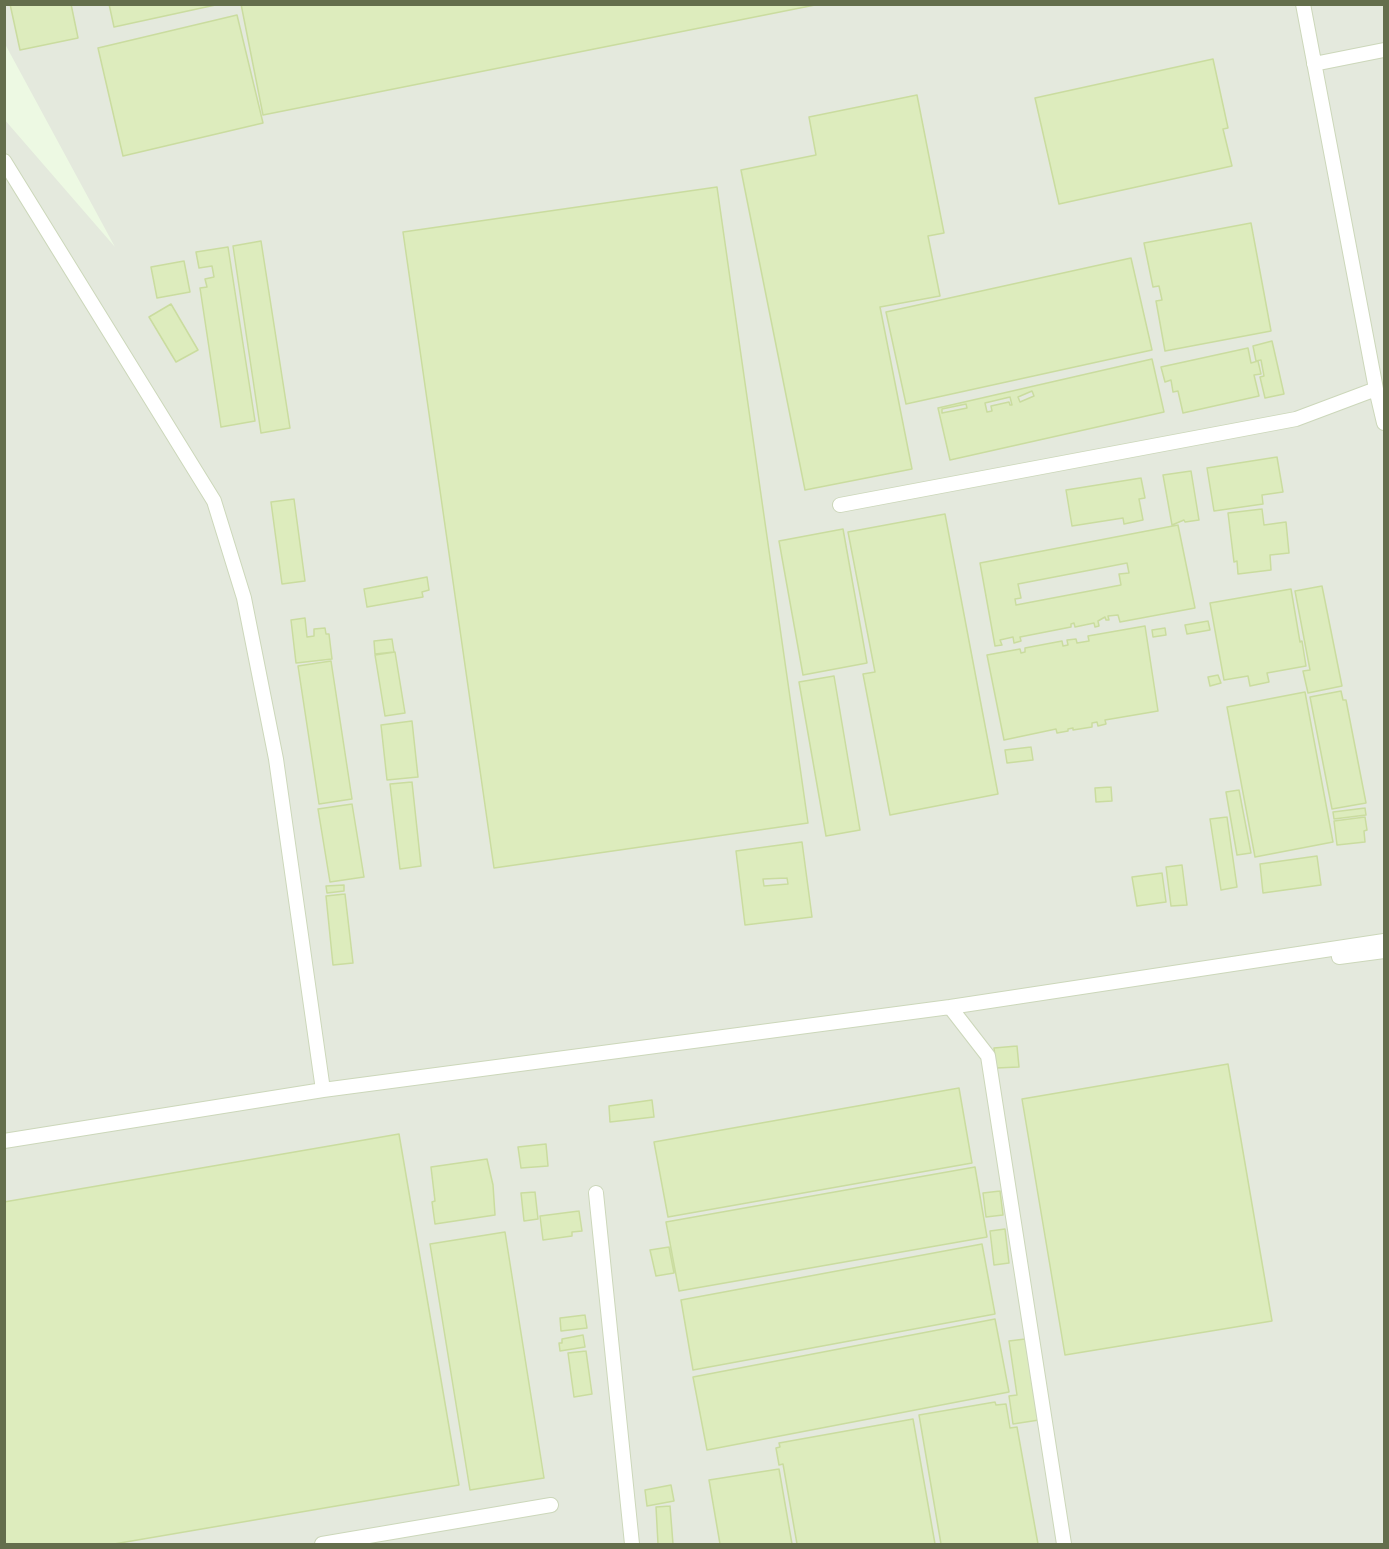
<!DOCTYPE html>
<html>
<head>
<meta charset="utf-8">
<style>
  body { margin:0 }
  #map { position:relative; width:1389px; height:1549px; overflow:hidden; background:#edf9e3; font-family:Jost,sans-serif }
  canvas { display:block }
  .frame { position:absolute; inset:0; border:6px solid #646e4c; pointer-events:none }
</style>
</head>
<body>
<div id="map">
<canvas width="1389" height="1549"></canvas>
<div class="frame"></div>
</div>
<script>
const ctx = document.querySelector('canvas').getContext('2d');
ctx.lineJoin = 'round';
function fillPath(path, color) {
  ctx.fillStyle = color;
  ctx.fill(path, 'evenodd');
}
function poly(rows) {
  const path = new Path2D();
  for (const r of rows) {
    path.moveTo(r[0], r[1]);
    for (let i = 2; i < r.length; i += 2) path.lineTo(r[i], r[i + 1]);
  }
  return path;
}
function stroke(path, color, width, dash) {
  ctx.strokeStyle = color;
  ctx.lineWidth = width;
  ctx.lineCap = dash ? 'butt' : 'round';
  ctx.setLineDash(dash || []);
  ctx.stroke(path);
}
const industrial = poly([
  [5,5,1384,5,1384,1544,5,1544,4,119,115,247,5,44]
]);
const building = poly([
  [10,4,71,4,78,38,20,50,10,4],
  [109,4,220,4,114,27,109,4],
  [241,4,820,4,263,115,241,4],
  [237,15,263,123,123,156,98,48,237,15],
  [1213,59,1228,128,1223,129,1232,166,1059,204,1035,98,1213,59],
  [917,95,944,233,928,236,940,296,880,307,912,469,805,490,741,170,816,155,809,117,917,95],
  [717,187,808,823,494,868,403,232,717,187],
  [1251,223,1271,331,1165,351,1156,301,1162,300,1159,286,1153,287,1144,243,1251,223],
  [261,241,290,428,261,433,233,246,261,241],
  [228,247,255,421,221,427,200,288,207,287,205,279,214,277,212,266,199,268,196,252,228,247],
  [1131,258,1152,350,906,404,886,312,1131,258],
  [184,261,190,292,157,298,151,267,184,261],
  [171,304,198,350,176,362,149,317,171,304],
  [1272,341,1284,394,1265,398,1260,377,1264,376,1261,360,1256,361,1253,346,1272,341],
  [1248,348,1251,363,1258,361,1261,374,1254,375,1259,396,1183,413,1178,391,1173,392,1171,380,1165,382,1161,367,1248,348],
  [1152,359,1164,412,950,460,938,408,1152,359],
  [1032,391,1034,396,1020,402,1018,397,1032,391],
  [1010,397,1012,405,1010,405,1009,402,991,406,992,411,987,412,985,403,1010,397],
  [966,404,967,408,942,413,942,409,966,404],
  [1277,457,1283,492,1262,495,1263,504,1214,511,1207,468,1277,457],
  [1191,471,1199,520,1185,522,1184,520,1172,525,1163,475,1191,471],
  [1141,478,1145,498,1139,499,1143,520,1124,524,1123,518,1072,526,1066,490,1141,478],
  [294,499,305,581,282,584,271,502,294,499],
  [1262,509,1264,525,1286,522,1289,553,1270,555,1271,570,1238,574,1237,561,1234,562,1228,513,1262,509],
  [945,514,998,794,890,815,863,674,875,672,848,532,945,514],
  [1178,525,1195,608,1120,622,1118,615,1108,616,1109,620,1106,620,1105,617,1098,621,1099,626,1095,627,1094,623,1075,627,1074,623,1071,624,1071,627,1020,637,1021,641,1014,643,1013,637,1000,640,1002,645,995,646,980,563,1178,525],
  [1127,563,1129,573,1119,574,1121,585,1016,605,1015,599,1021,598,1018,584,1127,563],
  [843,529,867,663,803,675,779,541,843,529],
  [427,577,429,590,422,592,423,597,367,607,364,589,427,577],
  [1322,586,1342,686,1308,693,1303,671,1310,670,1295,591,1322,586],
  [1291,589,1300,642,1302,641,1306,666,1267,673,1269,682,1250,686,1248,676,1224,680,1210,603,1291,589],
  [305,618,307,637,314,636,314,629,325,628,326,634,329,634,332,659,296,663,291,620,305,618],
  [1208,621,1210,630,1187,634,1185,625,1208,621],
  [1145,626,1158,711,1105,720,1106,724,1098,726,1097,722,1092,723,1092,727,1073,730,1073,728,1068,729,1068,731,1057,733,1056,729,1004,740,987,655,1020,649,1021,653,1025,652,1025,648,1062,641,1063,646,1068,645,1067,640,1076,639,1077,643,1089,641,1088,636,1145,626],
  [1165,628,1166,635,1153,637,1152,630,1165,628],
  [392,639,394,652,375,654,374,641,392,639],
  [395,652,405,713,385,716,375,655,395,652],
  [331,661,352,799,319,804,298,666,331,661],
  [1218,675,1221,683,1210,686,1208,677,1218,675],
  [834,676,860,830,826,836,799,682,834,676],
  [1341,691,1343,700,1346,700,1366,803,1332,809,1310,697,1341,691],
  [1305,692,1333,842,1255,857,1227,707,1305,692],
  [412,721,418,777,387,780,381,725,412,721],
  [1031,747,1033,760,1007,763,1005,750,1031,747],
  [412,782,421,866,400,869,390,784,412,782],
  [1111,787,1112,801,1096,802,1095,788,1111,787],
  [1239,790,1251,853,1237,855,1226,792,1239,790],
  [352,804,364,877,330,882,318,809,352,804],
  [1365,808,1366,815,1334,819,1333,812,1365,808],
  [1227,817,1237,887,1221,890,1210,819,1227,817],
  [1365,817,1367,830,1364,831,1365,842,1337,845,1334,821,1365,817],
  [802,842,812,917,745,925,736,851,802,842],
  [787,878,788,884,764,886,763,879,787,878],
  [1317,856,1321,885,1263,893,1260,864,1317,856],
  [1182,865,1187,905,1171,906,1166,867,1182,865],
  [1162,873,1166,902,1137,906,1132,877,1162,873],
  [344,885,344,891,327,893,326,886,344,885],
  [345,894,353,963,333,965,326,896,345,894],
  [1017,1046,1019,1067,996,1068,994,1048,1017,1046],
  [1228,1064,1272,1321,1065,1355,1022,1099,1228,1064],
  [959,1088,972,1163,668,1217,654,1142,959,1088],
  [652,1100,654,1117,610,1122,609,1106,652,1100],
  [399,1134,459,1485,114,1544,4,1544,4,1202,399,1134],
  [546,1144,548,1166,521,1168,518,1147,546,1144],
  [487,1159,493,1185,495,1215,435,1224,432,1202,435,1201,431,1167,487,1159],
  [975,1167,987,1237,679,1291,666,1222,975,1167],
  [1000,1191,1003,1215,986,1217,983,1193,1000,1191],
  [535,1192,538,1219,524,1221,521,1193,535,1192],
  [579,1211,582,1231,572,1232,572,1236,543,1240,540,1216,579,1211],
  [1005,1229,1009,1263,994,1265,990,1231,1005,1229],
  [505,1232,544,1478,470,1490,430,1244,505,1232],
  [982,1244,995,1314,693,1370,681,1300,982,1244],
  [669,1247,674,1273,656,1276,650,1250,669,1247],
  [585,1315,587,1328,561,1331,560,1318,585,1315],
  [995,1319,1009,1392,707,1450,693,1377,995,1319],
  [583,1335,585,1347,560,1351,559,1343,562,1343,562,1339,583,1335],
  [1025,1339,1039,1420,1013,1424,1009,1396,1017,1395,1009,1341,1025,1339],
  [586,1351,592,1394,574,1397,568,1353,586,1351],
  [995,1402,996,1405,1006,1404,1010,1428,1017,1427,1038,1544,941,1544,919,1415,995,1402],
  [913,1419,935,1544,797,1544,783,1464,779,1465,776,1448,780,1447,779,1443,913,1419],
  [779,1469,792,1544,720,1544,709,1480,779,1469],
  [671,1485,674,1501,647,1506,645,1490,671,1485],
  [670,1506,673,1544,658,1544,656,1507,670,1506]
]);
const lane = poly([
  [1303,4,1376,389,1384,423],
  [1314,64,1384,50],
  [4,161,214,501,244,598,276,759,323,1090],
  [840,505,1296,419,1376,389],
  [1339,957,1384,951],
  [957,1006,950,1007,988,1056,1064,1544],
  [4,1141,323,1090,950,1007,1384,941],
  [596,1193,632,1544],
  [322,1544,551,1505]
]);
fillPath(industrial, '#e4e9dd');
fillPath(building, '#ddecbd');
stroke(building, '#cadc9f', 1.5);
stroke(lane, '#ccd7ba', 16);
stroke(lane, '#fff', 14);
</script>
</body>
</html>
